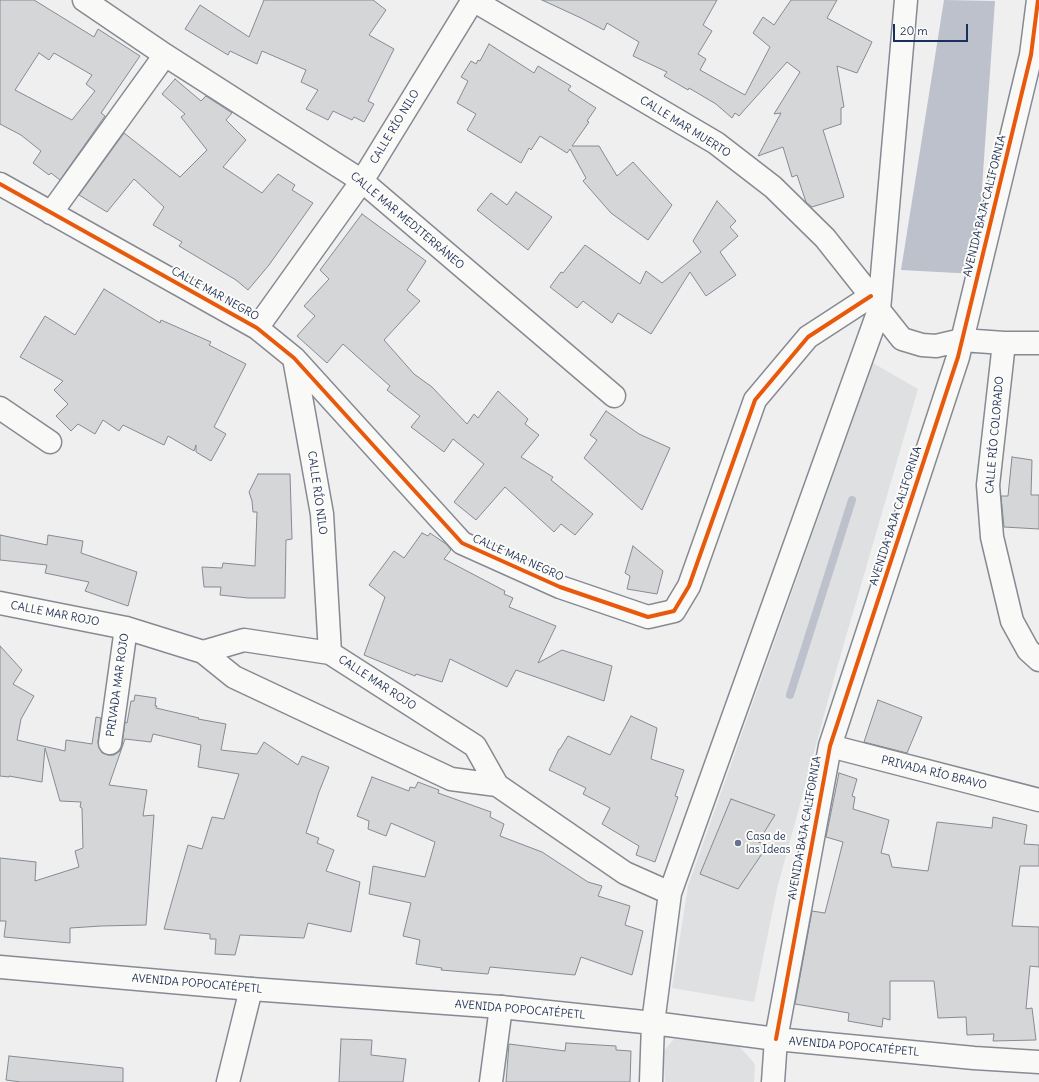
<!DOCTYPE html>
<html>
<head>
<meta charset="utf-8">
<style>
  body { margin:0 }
  #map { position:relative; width:1039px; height:1082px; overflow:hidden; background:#efefef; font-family:Delius,sans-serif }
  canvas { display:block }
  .scale { position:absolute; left:893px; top:24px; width:75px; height:18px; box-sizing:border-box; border:2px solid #1b2f5e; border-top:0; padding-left:5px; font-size:12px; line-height:14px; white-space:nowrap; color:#1b2f5e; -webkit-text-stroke:3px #fdfcf7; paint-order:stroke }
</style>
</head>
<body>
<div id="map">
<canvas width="1039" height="1082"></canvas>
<div class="scale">20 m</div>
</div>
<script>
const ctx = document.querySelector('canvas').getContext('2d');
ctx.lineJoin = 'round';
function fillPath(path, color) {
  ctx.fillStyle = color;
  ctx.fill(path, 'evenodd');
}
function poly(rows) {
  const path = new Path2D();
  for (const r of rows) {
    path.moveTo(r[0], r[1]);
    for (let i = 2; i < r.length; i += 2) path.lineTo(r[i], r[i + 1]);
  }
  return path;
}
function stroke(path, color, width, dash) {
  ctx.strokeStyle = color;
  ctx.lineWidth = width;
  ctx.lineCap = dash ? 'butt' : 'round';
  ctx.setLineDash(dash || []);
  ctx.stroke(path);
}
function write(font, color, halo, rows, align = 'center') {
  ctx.font = font + ' Delius,sans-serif';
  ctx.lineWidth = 4;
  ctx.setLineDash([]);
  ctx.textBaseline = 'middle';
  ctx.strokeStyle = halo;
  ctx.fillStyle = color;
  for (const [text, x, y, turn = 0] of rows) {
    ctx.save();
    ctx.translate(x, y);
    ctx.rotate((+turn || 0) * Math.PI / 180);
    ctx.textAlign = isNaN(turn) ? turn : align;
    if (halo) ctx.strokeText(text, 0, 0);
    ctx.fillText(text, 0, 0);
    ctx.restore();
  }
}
const green = poly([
  [873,363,918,389,836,671,777,889,754,1002,672,988,688,886],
  [674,1039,737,1044,755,1064,754,1082,665,1082,663,1052]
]);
const water = poly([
  [944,0,995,1,976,274,901,270]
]);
const stream = poly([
  [790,695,852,500]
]);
const building = poly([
  [0,0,34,0,94,37,98,29,140,56,101,113,105,116,60,180,51,173,49,175,33,163,41,151,21,135,0,124,0,0],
  [39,53,49,60,54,53,92,75,86,84,95,91,72,120,15,90,39,53],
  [264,0,373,0,386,10,369,35,394,49,368,101,374,104,364,122,354,117,352,120,333,111,328,120,306,109,318,90,301,82,306,70,262,51,257,64,230,51,228,55,185,29,200,5,249,37,264,0],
  [542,0,717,0,703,25,712,31,698,54,706,59,700,70,745,95,770,47,753,33,763,17,774,25,791,0,837,0,827,18,872,42,857,73,837,66,844,107,841,108,841,124,823,130,844,197,812,207,806,202,797,175,792,177,783,147,758,156,781,113,774,114,800,72,787,62,739,116,735,113,732,118,716,104,689,88,688,90,664,76,667,72,633,56,639,42,607,23,604,30,581,18,542,0],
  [489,44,534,73,538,66,571,86,568,90,596,108,587,121,589,122,572,146,599,146,617,176,633,162,672,205,648,240,611,213,583,181,586,178,570,149,567,153,540,136,531,150,529,148,521,163,467,130,476,114,457,103,468,81,461,77,471,61,476,64,478,60,480,61,489,44],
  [175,79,201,101,206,96,232,113,226,120,246,140,223,167,262,193,278,174,295,185,292,190,313,203,269,265,248,290,236,280,179,246,182,242,153,225,164,207,134,179,107,212,79,195,124,133,180,177,207,150,181,117,185,114,162,94,175,79],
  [516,192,552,217,528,250,477,210,491,193,507,205,516,192],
  [717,201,736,221,730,227,738,236,720,252,736,275,706,296,690,272,651,334,618,313,612,323,583,301,577,308,550,287,561,272,563,273,585,245,640,284,646,271,662,283,701,252,693,241,717,201],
  [362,214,426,261,407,290,420,301,384,340,414,374,432,387,467,424,474,414,478,418,498,391,528,419,525,424,539,435,521,457,553,477,551,480,593,514,575,535,561,524,554,532,505,487,476,520,454,502,484,464,453,439,444,452,411,427,420,416,387,390,390,386,343,344,327,363,297,336,315,316,304,306,329,279,320,270,362,214],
  [104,289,160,323,161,320,211,342,209,345,246,364,214,427,226,434,211,461,196,452,196,445,194,451,168,436,164,445,123,425,119,431,103,420,95,434,78,424,71,431,56,416,68,404,54,390,63,381,20,357,45,316,75,335,104,289],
  [606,411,639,434,670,448,642,510,584,458,597,440,590,435,606,411],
  [1012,457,1032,460,1031,495,1039,495,1039,529,1004,527,1001,496,1008,496,1012,457],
  [258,474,290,474,292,539,286,540,285,598,248,598,220,595,221,587,204,587,202,567,222,568,223,563,255,566,257,512,253,512,252,501,249,492,258,474],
  [422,533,428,536,430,533,446,544,451,550,444,559,505,591,504,594,513,598,509,607,556,626,538,663,562,650,612,666,604,701,516,670,507,687,450,659,442,682,416,674,415,676,364,655,385,597,369,585,394,551,404,558,422,533],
  [0,535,47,545,48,535,83,541,81,553,137,572,128,606,85,591,89,582,45,573,47,565,0,560,0,535],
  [633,546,663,571,657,594,627,589,630,576,625,573,633,546],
  [0,646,22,670,13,684,34,696,21,719,17,740,65,751,66,740,92,744,96,717,101,718,98,741,99,748,102,753,108,755,114,755,120,751,122,745,125,722,127,723,131,701,134,701,135,695,156,698,155,706,157,706,156,708,199,718,198,719,226,724,221,750,257,754,264,742,298,765,302,756,329,767,319,792,306,833,319,838,317,843,334,850,326,871,360,882,351,932,308,923,304,938,240,935,235,955,215,954,216,939,210,939,210,934,164,929,188,845,202,849,212,817,224,819,239,774,198,767,201,745,153,734,151,742,125,739,109,785,147,790,143,816,154,815,146,925,101,926,70,928,70,943,4,937,6,921,0,921,0,858,36,862,35,881,79,867,75,851,83,848,82,808,80,807,81,802,60,801,45,748,42,782,9,776,9,777,0,776,0,646],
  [878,700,922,717,907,753,864,742,878,700],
  [631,716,657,728,651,759,684,770,675,796,678,797,655,862,636,855,639,846,602,824,610,808,583,794,586,788,549,770,559,749,560,749,568,736,610,755,631,716],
  [839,773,857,779,852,796,855,797,853,809,889,820,881,853,889,855,892,867,928,871,937,822,992,828,993,817,1027,825,1024,844,1039,845,1039,866,1020,866,1012,926,1039,927,1039,967,1030,966,1026,1009,1032,1008,1036,1040,993,1041,994,1034,967,1035,966,1017,938,1018,934,981,890,981,890,1020,883,1018,882,1027,848,1021,849,1013,795,1004,812,911,825,913,843,842,826,837,839,773],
  [372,777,409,791,410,787,415,788,418,782,439,790,438,793,491,812,490,817,504,824,500,836,542,852,588,882,602,886,598,896,630,906,625,925,643,931,632,975,581,957,575,975,490,967,488,974,441,970,442,968,416,964,420,940,403,936,411,903,369,894,373,866,425,877,435,842,391,823,386,836,368,829,369,821,357,816,372,777],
  [731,799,775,815,758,842,768,845,738,889,700,874,731,799],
  [341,1039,372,1040,371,1055,406,1059,403,1082,339,1082,341,1039],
  [566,1043,616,1046,616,1050,631,1051,630,1082,506,1082,509,1044,565,1051,566,1043],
  [9,1056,123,1068,123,1082,21,1082,6,1080,9,1056]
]);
const minor = poly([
  [84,0,165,55,362,181,614,396],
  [473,0,716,143,773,187,825,238,871,296,879,310,902,339,922,345,936,346,962,340,1004,343,1039,343],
  [0,184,257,328,294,358,462,543,560,587,648,617,674,611,689,586,755,400,808,337,871,296],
  [51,213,165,55],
  [257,328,362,181,473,0],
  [1004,343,988,485,992,537,1012,621,1028,650,1039,660],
  [294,358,322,514,330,653],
  [0,408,50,442],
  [0,603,126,628,203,652,244,640,330,653,475,746,497,785,625,873,670,893],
  [203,652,234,677,451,779,497,785],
  [110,743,126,628],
  [830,746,1039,800],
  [653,1023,670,893,879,310,906,0],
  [776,1039,830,746,958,357,1031,55,1038,0],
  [228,1082,251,989],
  [491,1082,501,1007]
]);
const major = poly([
  [0,967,251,989,501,1007,653,1023,776,1039,974,1058,1039,1062],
  [651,1082,653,1023],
  [773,1082,776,1039]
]);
const cycleway = poly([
  [0,184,257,328,294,358,462,543,560,587,648,617,674,611,689,586,755,400,808,337,871,296],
  [776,1039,830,746,958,357,1031,55,1038,0]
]);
const markers = [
  [738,843,4,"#657291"]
];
const streetNames = [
  ["CALLE RÍO NILO",395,127,-59],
  ["CALLE MAR MUERTO",685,127,32],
  ["AVENIDA BAJA CALIFORNIA",985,206,-76],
  ["CALLE MAR MEDITERRÁNEO",407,221,40],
  ["CALLE MAR NEGRO",215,294,29],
  ["CALLE RÍO COLORADO",995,435,-85],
  ["CALLE RÍO NILO",317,493,82],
  ["AVENIDA BAJA CALIFORNIA",896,516,-72],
  ["CALLE MAR NEGRO",518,558,24],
  ["CALLE MAR ROJO",55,614,11],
  ["CALLE MAR ROJO",377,683,33],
  ["PRIVADA MAR ROJO",118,685,-82],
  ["PRIVADA RÍO BRAVO",934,773,14],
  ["AVENIDA BAJA CALIFORNIA",805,828,-80],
  ["AVENIDA POPOCATÉPETL",197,984,5],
  ["AVENIDA POPOCATÉPETL",520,1010,5],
  ["AVENIDA POPOCATÉPETL",854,1047,5]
];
const poiNames = [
  ["Casa de",746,837],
  ["las Ideas",746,850]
];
fillPath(green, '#dee0e2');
fillPath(water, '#bdc1cc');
stroke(stream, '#bdc1cc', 8);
fillPath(building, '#d5d6d8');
stroke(building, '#868a93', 1);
stroke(minor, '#868a93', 25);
stroke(major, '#868a93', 25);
stroke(minor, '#f9f9f8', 22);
stroke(major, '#f9f9f8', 22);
stroke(cycleway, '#e8590c', 4);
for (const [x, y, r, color] of markers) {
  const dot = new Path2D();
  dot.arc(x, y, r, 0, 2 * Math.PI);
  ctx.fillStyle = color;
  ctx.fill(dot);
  stroke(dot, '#fdfcf7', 1.5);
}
write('11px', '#1b2f5e', '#fdfcf7', streetNames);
write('11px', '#1b2f5e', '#fdfcf7', poiNames, 'left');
</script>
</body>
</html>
